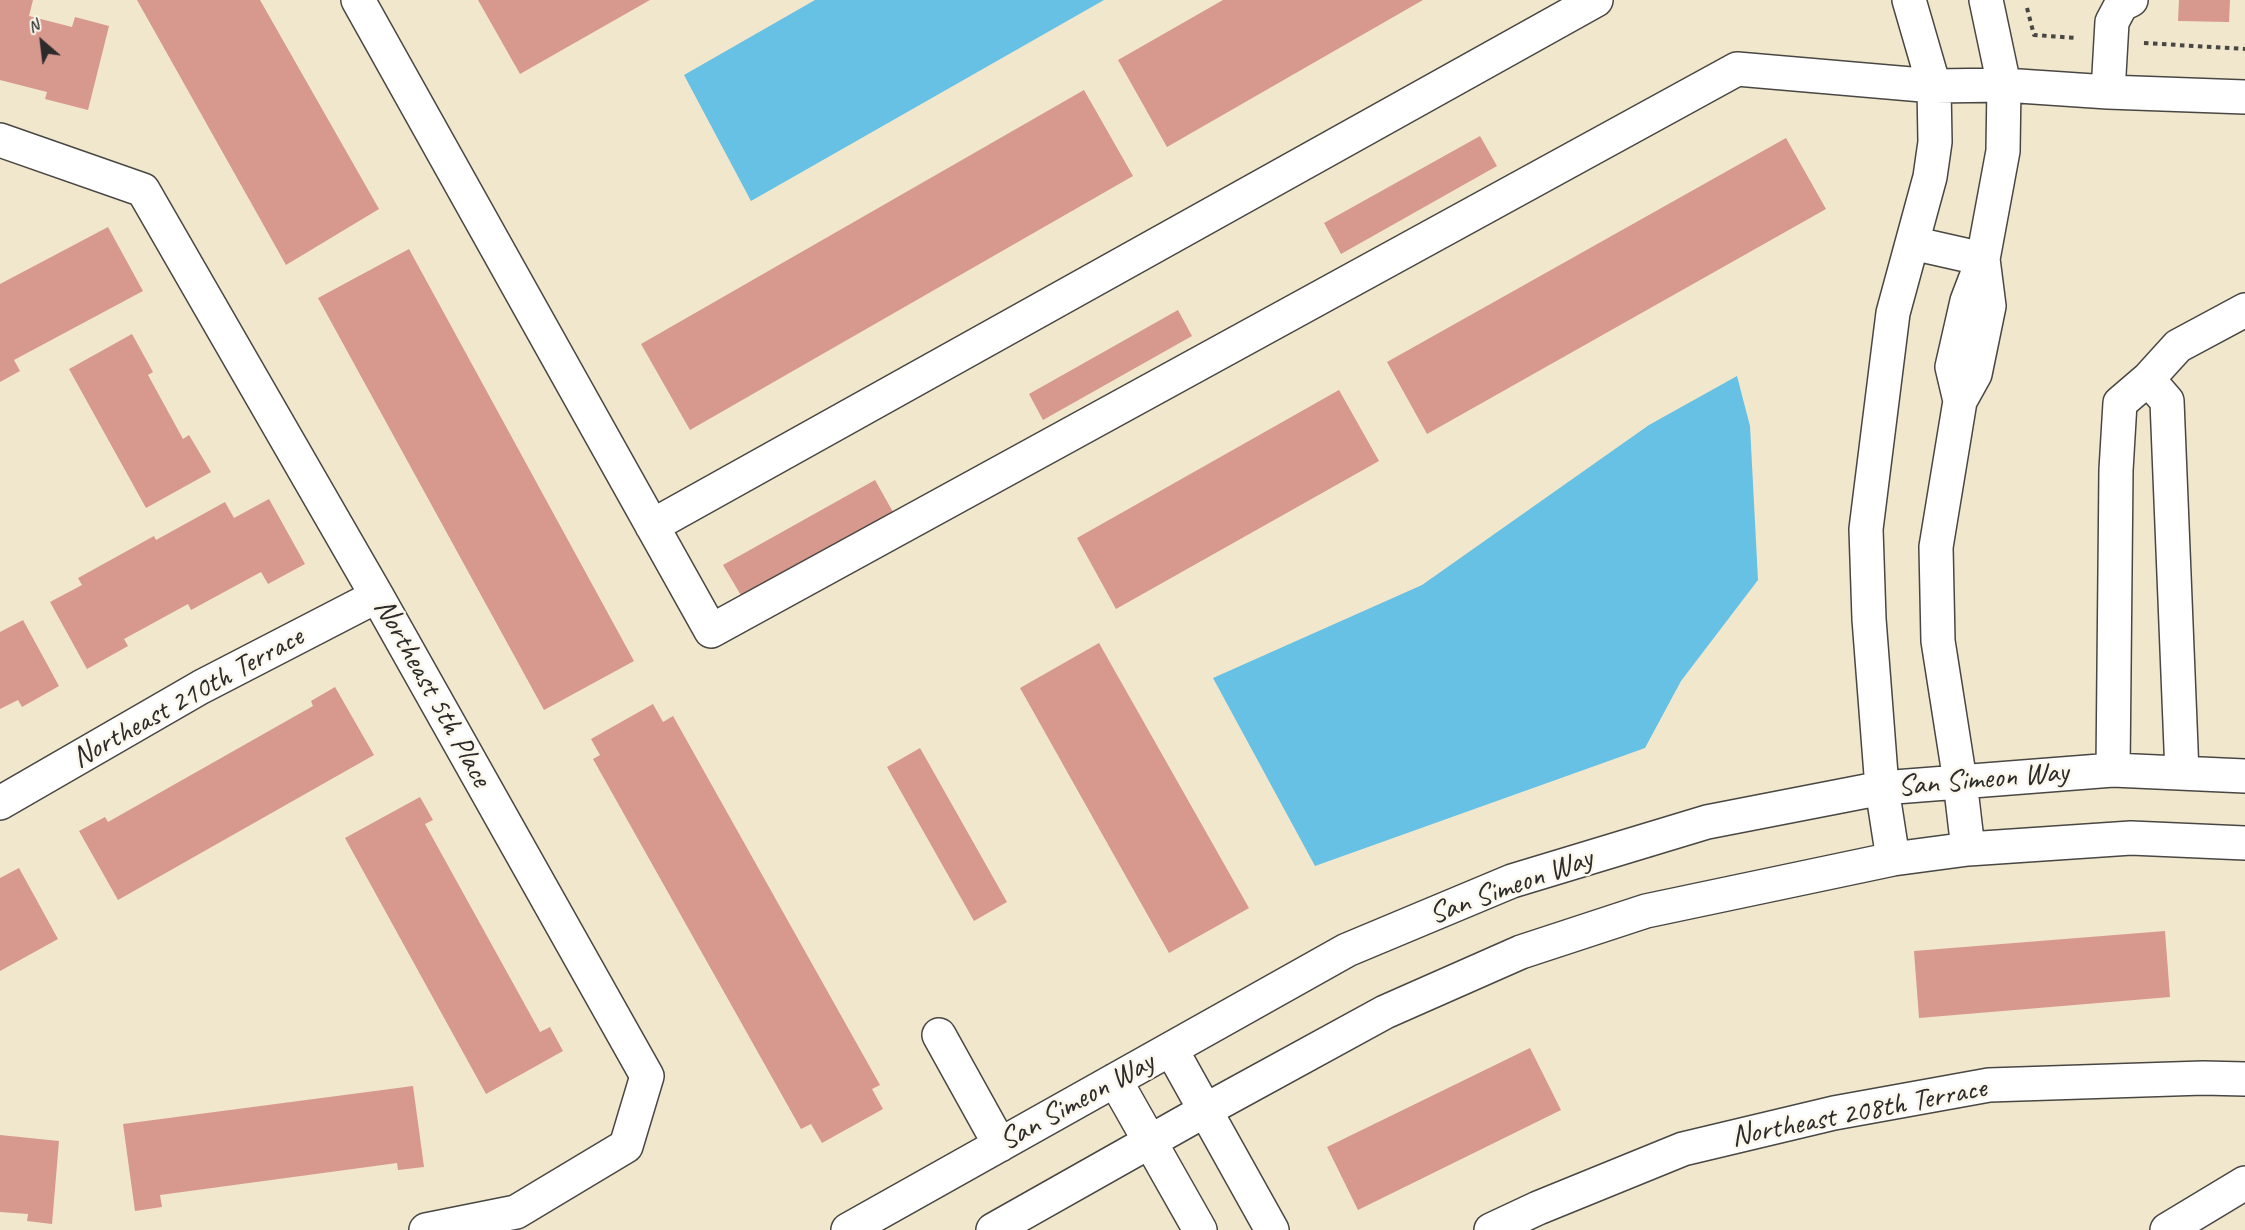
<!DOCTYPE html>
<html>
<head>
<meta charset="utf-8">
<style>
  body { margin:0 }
  #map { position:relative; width:2245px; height:1230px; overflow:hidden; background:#f1e7cd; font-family:Caveat,sans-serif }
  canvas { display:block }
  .north { position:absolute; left:12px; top:12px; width:60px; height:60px; -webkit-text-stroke:4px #fbf7ec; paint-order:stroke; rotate:332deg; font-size:16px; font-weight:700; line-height:24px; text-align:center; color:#2b2b2b }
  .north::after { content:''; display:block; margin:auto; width:21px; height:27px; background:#2b2b2b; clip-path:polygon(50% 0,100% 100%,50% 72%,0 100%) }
</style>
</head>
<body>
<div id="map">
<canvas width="2245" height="1230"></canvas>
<div class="north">N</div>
</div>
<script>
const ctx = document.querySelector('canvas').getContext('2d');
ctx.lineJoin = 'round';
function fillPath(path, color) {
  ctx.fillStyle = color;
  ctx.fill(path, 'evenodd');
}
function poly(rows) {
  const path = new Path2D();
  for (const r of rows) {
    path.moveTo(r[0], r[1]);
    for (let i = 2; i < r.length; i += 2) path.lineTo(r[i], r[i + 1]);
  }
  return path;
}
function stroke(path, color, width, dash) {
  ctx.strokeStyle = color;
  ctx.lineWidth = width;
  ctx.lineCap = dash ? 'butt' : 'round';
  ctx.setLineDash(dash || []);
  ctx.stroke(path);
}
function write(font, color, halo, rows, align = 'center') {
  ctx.font = font + ' Caveat,sans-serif';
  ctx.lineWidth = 5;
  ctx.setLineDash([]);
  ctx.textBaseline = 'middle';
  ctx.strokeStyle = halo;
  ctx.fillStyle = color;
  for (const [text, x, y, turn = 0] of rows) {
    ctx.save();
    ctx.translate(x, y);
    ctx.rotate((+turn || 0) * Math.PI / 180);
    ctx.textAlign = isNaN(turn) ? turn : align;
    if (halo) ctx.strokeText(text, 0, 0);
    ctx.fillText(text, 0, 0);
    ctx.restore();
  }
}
const water = poly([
  [815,0,1104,0,751,201,684,75],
  [1737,376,1750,426,1758,580,1681,681,1645,748,1315,866,1213,678,1422,585,1649,425]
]);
const building = poly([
  [0,0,33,0,29,16,72,27,75,17,109,26,88,110,45,99,47,92,0,80],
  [137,0,260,0,379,209,286,265],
  [478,0,650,0,520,74],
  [1223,0,1423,0,1167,147,1118,60],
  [2179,0,2230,0,2229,22,2178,21],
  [1084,90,1133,176,690,430,641,344],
  [1480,136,1497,166,1341,254,1324,223],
  [1786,138,1826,209,1427,434,1387,362],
  [108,227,143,291,14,360,20,371,0,382,0,284],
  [409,249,634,661,544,710,318,298],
  [1178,310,1192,336,1043,420,1029,394],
  [132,334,153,372,148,375,183,439,189,435,211,472,146,508,69,369],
  [1339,390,1379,461,1116,609,1077,538],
  [875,480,893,512,742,597,723,565],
  [269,499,305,564,268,584,261,572,191,610,188,604,124,639,128,646,87,669,50,602,82,585,78,578,154,536,156,540,225,502,234,518],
  [23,620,59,686,22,707,18,700,0,709,0,632],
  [1099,643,1249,908,1169,953,1020,688],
  [335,687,374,755,118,900,79,831,105,817,108,822,313,706,311,701],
  [653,704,663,722,673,716,880,1085,872,1089,883,1109,822,1143,811,1124,801,1129,593,759,600,755,591,739],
  [920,748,1007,902,974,921,887,767],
  [420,797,433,820,425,824,540,1032,550,1027,563,1051,486,1094,345,838],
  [19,868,58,939,0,971,0,878],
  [2165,931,2170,997,1919,1018,1914,951],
  [1530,1048,1561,1110,1358,1210,1327,1147],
  [413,1086,424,1167,398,1170,397,1163,160,1195,162,1207,135,1211,123,1124],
  [0,1135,59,1141,52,1224,27,1221,28,1214,0,1212]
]);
const path = poly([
  [2027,8,2034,35,2077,38],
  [2144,43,2245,49]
]);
const minor = poly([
  [358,0,711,631,1737,69,1934,86,2004,85,2108,92,2245,97],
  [2108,92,2112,22,2121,5,2131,0],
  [0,140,143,190,377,596,647,1076,626,1146,516,1212,426,1230],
  [1912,243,1983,259],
  [2148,379,2167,401,2182,773],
  [1960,401,1952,367,1967,301,1983,259,2003,151,2004,85,1986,0],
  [652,526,1596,0],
  [2113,770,2116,470,2120,403,2148,379,2178,346,2245,310],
  [0,803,201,687,377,596],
  [1968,849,1960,781,1938,641,1936,547,1960,401,1975,374,1989,306,1983,259],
  [1893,859,1882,788,1869,619,1866,529,1893,313,1930,177,1935,142,1934,86,1909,0],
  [939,1035,1000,1145],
  [1171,1049,1272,1230],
  [1115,1080,1200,1230],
  [848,1230,1347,950,1512,881,1707,822,1882,788,2113,770,2245,776],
  [993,1230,1204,1111,1385,1012,1521,952,1646,911,1893,859,1968,849,2131,838,2245,843],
  [1491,1230,1538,1208,1683,1149,1834,1113,1989,1085,2203,1078,2245,1079],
  [2167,1230,2245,1183]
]);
const streetNames = [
  ["Northeast 5th Place",432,693,61],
  ["Northeast 210th Terrace",188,698,-29],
  ["San Simeon Way",1983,780,-5],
  ["San Simeon Way",1511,887,-20],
  ["San Simeon Way",1077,1102,-29],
  ["Northeast 208th Terrace",1859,1113,-11]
];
fillPath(water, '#67c1e4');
fillPath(building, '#d7988e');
stroke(minor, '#494743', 36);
stroke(path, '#494743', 4, [4.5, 4.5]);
stroke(minor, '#fff', 33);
write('30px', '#2b2b2b', '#fbf7ec', streetNames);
</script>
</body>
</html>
